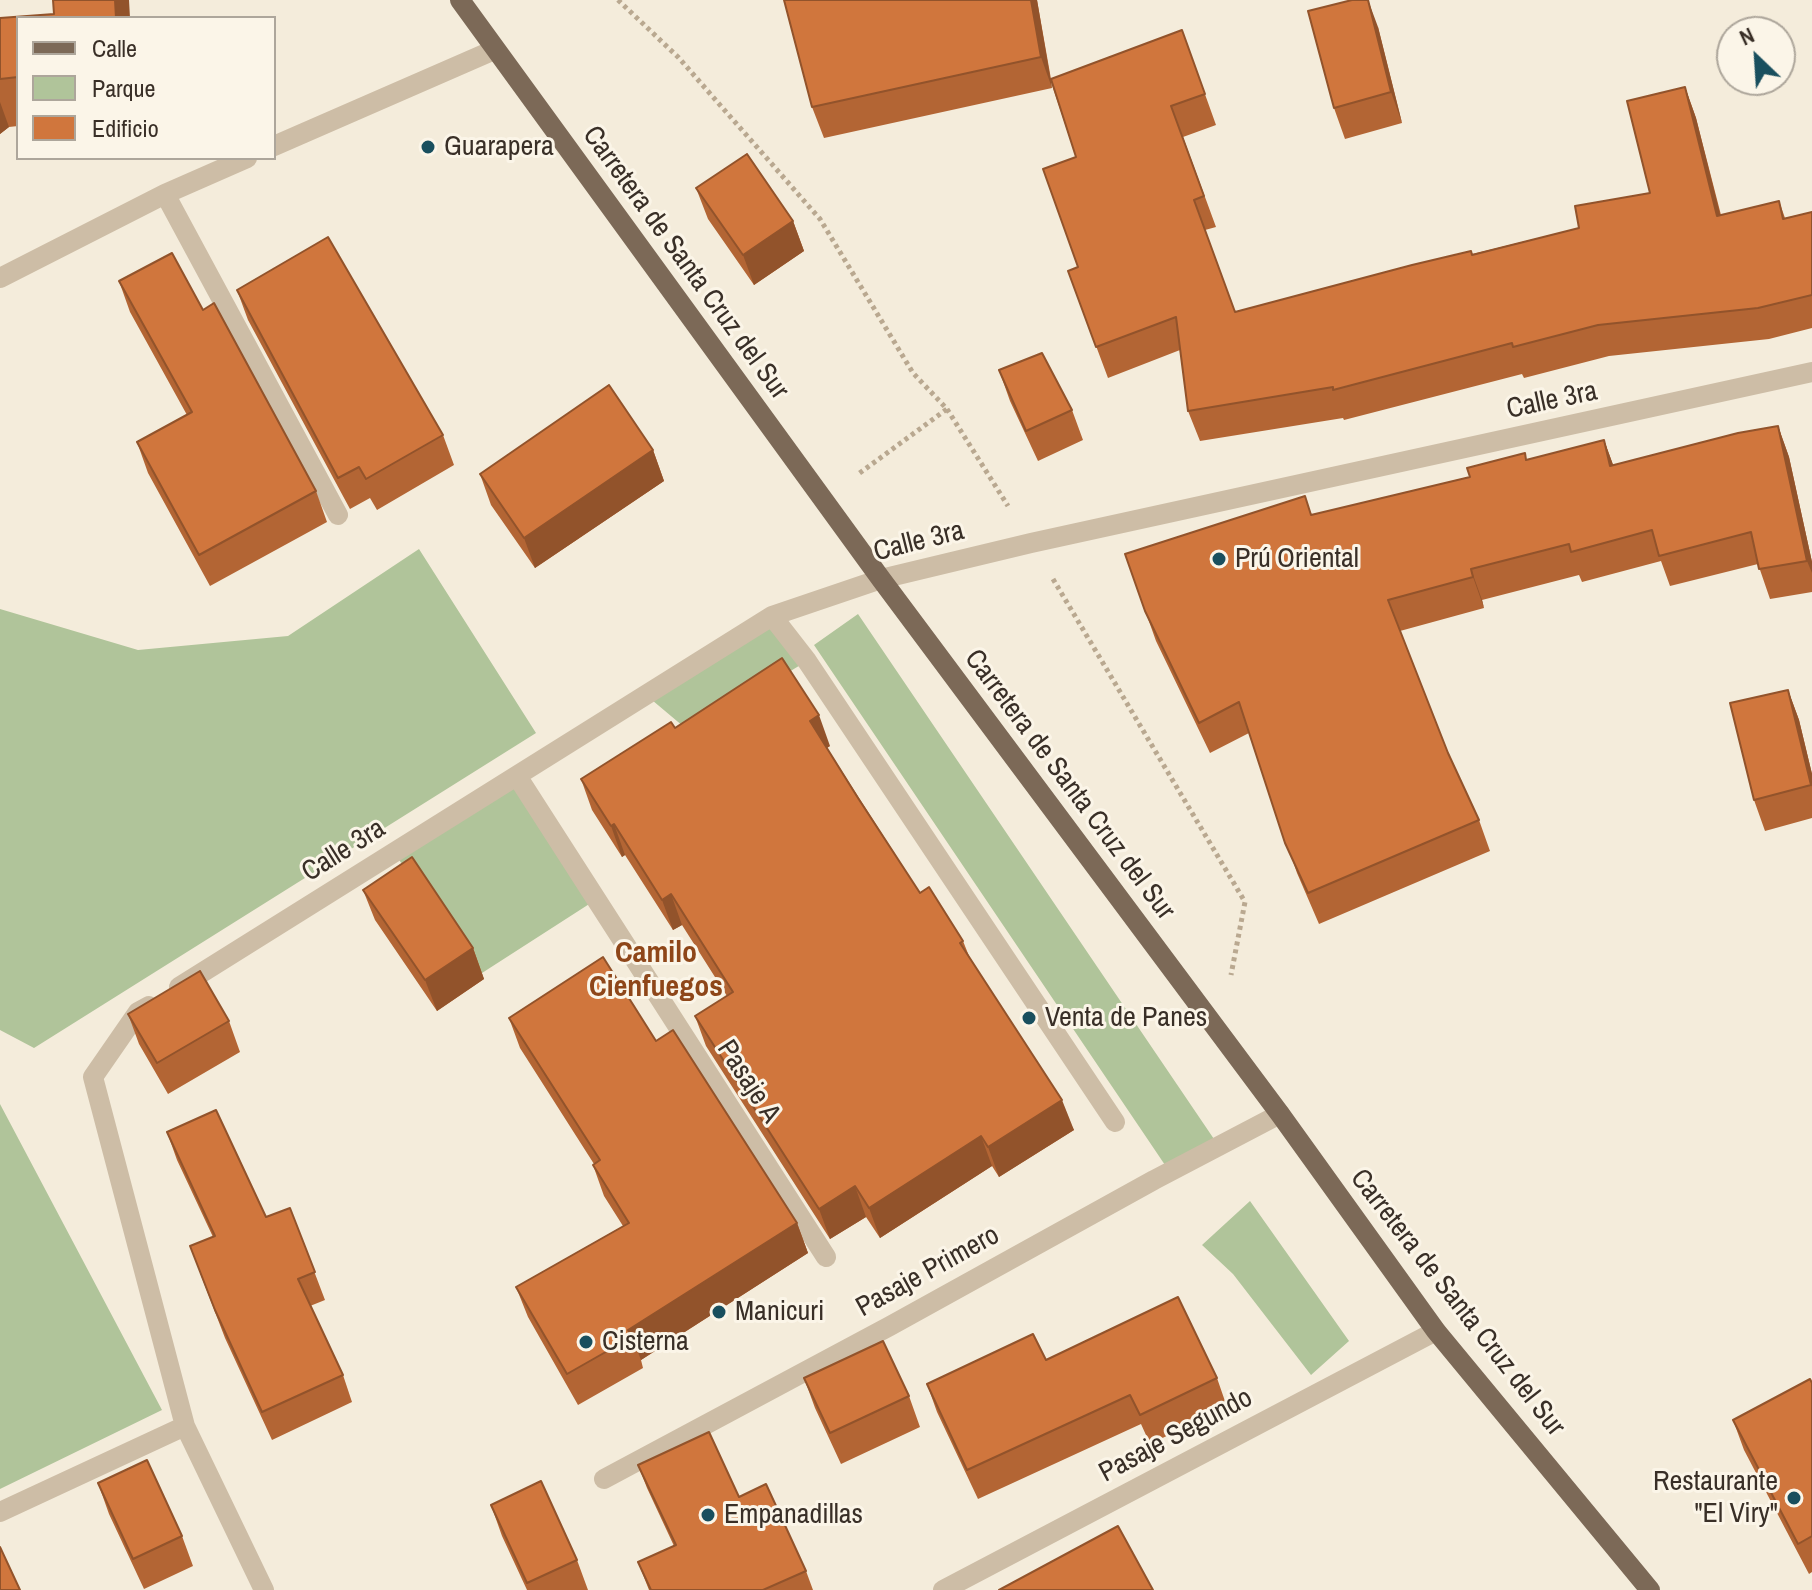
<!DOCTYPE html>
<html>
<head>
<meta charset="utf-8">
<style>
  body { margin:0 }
  #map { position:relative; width:1812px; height:1590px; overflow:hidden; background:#f4ecdb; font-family:"Archivo Narrow",sans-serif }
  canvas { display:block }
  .legend { position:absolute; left:16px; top:16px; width:260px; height:144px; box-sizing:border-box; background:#fbf5e8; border:2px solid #ada69b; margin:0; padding:10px 14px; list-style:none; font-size:24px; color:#392f27 }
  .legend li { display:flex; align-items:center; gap:16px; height:40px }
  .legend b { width:40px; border:2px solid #ada69b }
  .north { position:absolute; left:1716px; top:16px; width:80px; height:80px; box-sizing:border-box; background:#fbf5e8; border:2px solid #ada69b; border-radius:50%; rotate:335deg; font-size:22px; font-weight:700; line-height:32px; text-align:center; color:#392f27 }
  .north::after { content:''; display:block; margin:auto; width:28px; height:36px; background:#194f5e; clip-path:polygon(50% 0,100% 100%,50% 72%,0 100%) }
</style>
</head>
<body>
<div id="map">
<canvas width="1812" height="1590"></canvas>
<ul class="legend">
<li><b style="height:10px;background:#7c6957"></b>Calle</li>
<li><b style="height:22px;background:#b0c49a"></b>Parque</li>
<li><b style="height:22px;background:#d0763d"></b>Edificio</li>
</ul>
<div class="north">N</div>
</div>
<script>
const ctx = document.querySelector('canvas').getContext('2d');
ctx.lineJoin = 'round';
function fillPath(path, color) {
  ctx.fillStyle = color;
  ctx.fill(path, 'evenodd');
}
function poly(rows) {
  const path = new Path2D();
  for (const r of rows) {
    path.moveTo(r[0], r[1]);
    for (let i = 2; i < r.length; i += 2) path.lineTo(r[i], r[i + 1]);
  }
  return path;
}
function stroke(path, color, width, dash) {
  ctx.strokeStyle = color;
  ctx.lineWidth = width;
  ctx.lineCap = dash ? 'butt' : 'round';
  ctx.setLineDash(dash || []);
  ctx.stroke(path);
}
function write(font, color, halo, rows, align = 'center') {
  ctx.font = font + ' "Archivo Narrow",sans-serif';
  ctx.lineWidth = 6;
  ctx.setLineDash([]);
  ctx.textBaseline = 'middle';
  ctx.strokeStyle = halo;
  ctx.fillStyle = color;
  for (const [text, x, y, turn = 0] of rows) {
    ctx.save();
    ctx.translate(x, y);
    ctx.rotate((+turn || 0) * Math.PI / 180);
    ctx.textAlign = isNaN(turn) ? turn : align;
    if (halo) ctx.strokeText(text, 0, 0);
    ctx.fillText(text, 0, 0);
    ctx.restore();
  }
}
const green = poly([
  [419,549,536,733,34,1048,0,1030,0,609,138,650,288,636],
  [858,614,1216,1142,1165,1165,814,645],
  [772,616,807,661,690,732,646,695],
  [517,776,597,899,482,973,394,853],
  [0,1104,162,1410,0,1489],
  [1250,1201,1349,1341,1311,1375,1233,1274,1202,1245]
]);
const path = poly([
  [618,0,678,57,820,219,913,373,947,409,857,475],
  [947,409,1008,506],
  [1053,579,1245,902,1231,975]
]);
const minor = poly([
  [274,146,494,50],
  [165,194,338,515],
  [0,278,165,194,247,158],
  [772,616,807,661,1115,1122],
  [517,776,826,1257],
  [179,987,772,616,881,579,1031,543,1812,372],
  [149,1006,138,1012,93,1077,185,1426,264,1590],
  [604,1479,890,1326,1154,1180,1280,1114],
  [0,1512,185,1426],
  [943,1590,1436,1331]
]);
const major = poly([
  [460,0,881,579,1280,1114,1436,1331,1650,1590]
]);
const wall = poly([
  [1037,0,1051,79,1182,30,1216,125,1183,137,1216,227,1205,230,1235,312,1579,228,1650,193,1685,87,1696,118,1721,215,1779,201,1785,218,1812,212,1812,328,1769,339,1609,356,1524,378,1522,374,1344,420,1343,418,1200,441,1188,411,1180,350,1108,378,1068,271,1078,267,1076,157,1051,82,1052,88,824,138,812,107],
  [54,14,130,18,18,18,18,126,9,127,0,134,0,18],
  [1378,27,1402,123,1345,139,1334,108],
  [696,188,793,221,804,251,754,285,708,219],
  [119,281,203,310,316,491,327,522,210,586,148,473,137,442,187,415,130,312],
  [237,290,443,435,454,465,377,510,370,498,350,509,248,320],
  [999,370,1072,410,1083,440,1038,461,1010,401],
  [1778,426,1789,457,1812,562,1812,592,1770,599,1758,564,1670,586,1661,561,1582,582,1579,575,1482,600,1484,608,1400,631,1448,753,1479,820,1490,851,1319,924,1297,873,1249,733,1210,753,1156,641,1125,554,1312,515,1470,477,1604,440,1613,465],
  [653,450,664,481,535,568,491,505,480,474],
  [1788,690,1799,720,1812,774,1812,818,1765,831,1754,800],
  [675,728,830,746,827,748,920,893,963,941,969,956,1074,1130,999,1177,992,1166,880,1238,866,1217,830,1239,706,1046,695,1016,727,996,682,925,673,930,625,855,622,857,592,810,581,779],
  [363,890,473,948,484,979,437,1011,375,920],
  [128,1014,229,1021,240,1052,168,1094,139,1044],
  [509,1018,656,1041,797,1223,808,1253,641,1360,643,1368,578,1405,528,1317,516,1287,623,1226,604,1196,593,1165,594,1164,520,1048],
  [167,1132,266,1217,290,1208,325,1300,310,1306,343,1375,352,1402,272,1440,225,1338,200,1273,213,1237,177,1160],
  [1046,1360,1217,1378,1227,1407,1150,1444,1141,1424,978,1499,937,1412,927,1384],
  [804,1378,909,1396,920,1427,841,1464,815,1408],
  [1812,1383,1812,1572,1809,1574,1744,1450,1733,1420],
  [638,1465,739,1497,806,1571,813,1590,649,1590,638,1562,674,1546,647,1488],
  [98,1483,182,1536,193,1566,144,1589,109,1514],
  [491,1505,577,1560,588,1590,527,1590,502,1536]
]);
const shadedWall = poly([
  [115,0,129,0,130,18,116,18],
  [1031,0,1037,0,1052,88,1041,57],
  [1368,0,1378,27,1402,123,1391,92],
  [1685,87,1696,118,1728,246,1717,216],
  [0,102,9,127,0,134],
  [793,221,804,251,754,285,743,255],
  [1778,426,1789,457,1812,562,1812,573,1807,561],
  [1604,440,1615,470,1610,466],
  [653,450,664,481,535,568,524,538],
  [1471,569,1482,600,1484,608,1473,577],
  [1788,690,1799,720,1812,774,1812,787],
  [819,715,830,746,821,751,810,721],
  [614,824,625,855,622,857,611,826],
  [671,894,682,925,673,930,662,900],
  [473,948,484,979,437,1011,425,980],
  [1062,1100,1074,1130,999,1177,988,1147],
  [981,1136,992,1166,880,1238,869,1208],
  [855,1186,866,1217,830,1239,819,1209],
  [797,1223,808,1253,641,1360,632,1337,628,1330]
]);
const building = poly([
  [53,0,115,0,116,18,18,18,18,77,0,79,0,18,54,14,53,0],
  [784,0,1031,0,1041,57,812,107,784,0],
  [1352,0,1368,0,1391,92,1334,108,1308,11,1352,0],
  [1182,30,1205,94,1171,106,1204,196,1194,200,1235,312,1412,265,1471,251,1472,255,1579,228,1575,206,1650,193,1627,101,1685,87,1717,216,1779,201,1783,219,1812,212,1812,295,1758,308,1598,325,1513,347,1512,343,1333,390,1333,387,1188,411,1176,317,1096,347,1068,271,1078,267,1043,169,1076,157,1051,79,1182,30],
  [747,154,793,221,743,255,696,188,747,154],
  [328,237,443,435,366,479,359,467,338,478,237,290,328,237],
  [172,253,203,310,214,303,316,491,199,555,137,442,192,412,119,281,172,253],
  [1042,353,1072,410,1026,431,999,370,1042,353],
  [609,385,653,450,524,538,480,474,609,385],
  [1778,426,1807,561,1759,569,1751,532,1659,556,1652,530,1571,552,1569,544,1471,569,1473,577,1388,600,1448,753,1479,820,1308,893,1285,843,1239,702,1199,723,1145,611,1125,554,1305,496,1311,515,1470,477,1467,468,1525,453,1526,460,1604,440,1610,466,1738,433,1778,426],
  [782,658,819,715,810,721,858,798,920,893,929,887,963,941,960,943,1062,1100,988,1147,981,1136,869,1208,855,1186,819,1209,695,1016,733,992,671,894,662,900,614,824,611,826,581,779,671,722,675,728,782,658],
  [1788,690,1811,785,1754,800,1730,703,1788,690],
  [412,857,473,948,425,980,363,890,412,857],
  [603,957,656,1041,673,1030,797,1223,628,1330,632,1337,567,1374,516,1287,629,1223,593,1165,600,1160,509,1018,603,957],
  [200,971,229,1021,157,1063,128,1014,200,971],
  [216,1110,266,1217,290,1208,315,1272,298,1279,343,1375,262,1412,215,1310,190,1246,215,1236,167,1132,216,1110],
  [1178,1297,1217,1378,1140,1415,1130,1395,967,1470,927,1384,1033,1334,1046,1360,1178,1297],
  [883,1341,909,1396,830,1433,804,1378,883,1341],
  [1810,1379,1812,1383,1812,1536,1798,1544,1733,1420,1810,1379],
  [709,1432,739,1497,766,1484,806,1571,763,1590,651,1590,638,1562,676,1545,638,1465,709,1432],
  [147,1460,182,1536,133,1559,98,1483,147,1460],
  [541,1481,577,1560,527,1583,491,1505,541,1481],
  [1118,1526,1153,1590,999,1590,1118,1526],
  [0,1547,20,1590,0,1590,0,1547]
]);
const markers = [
  [428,147,8,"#194f5e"],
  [1219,559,8,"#194f5e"],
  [1029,1018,8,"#194f5e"],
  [719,1312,8,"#194f5e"],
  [586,1342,8,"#194f5e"],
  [1794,1498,8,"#194f5e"],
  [708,1515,8,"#194f5e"]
];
const poiNames = [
  ["Guarapera",444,147],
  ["Prú Oriental",1235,559],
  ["Venta de Panes",1045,1018],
  ["Manicuri",735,1312],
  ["Cisterna",602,1342],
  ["Restaurante",1778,1482,"right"],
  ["\"El Viry\"",1778,1514,"right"],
  ["Empanadillas",724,1515]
];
const streetNames = [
  ["Carretera de Santa Cruz del Sur",685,263,54],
  ["Calle 3ra",1552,401,-12],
  ["Calle 3ra",919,542,-14],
  ["Carretera de Santa Cruz del Sur",1069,785,53],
  ["Calle 3ra",344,851,-32],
  ["Pasaje A",748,1082,57],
  ["Pasaje Primero",928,1272,-29],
  ["Carretera de Santa Cruz del Sur",1457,1303,52],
  ["Pasaje Segundo",1176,1436,-28]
];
const neighbourhoodNames = [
  ["Camilo",656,954],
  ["Cienfuegos",656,988]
];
fillPath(green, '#b0c49a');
stroke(path, '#b9a890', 5, [4, 4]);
stroke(minor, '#cdbda6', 20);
stroke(major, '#7c6957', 20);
fillPath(wall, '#b36534');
fillPath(shadedWall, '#92532b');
fillPath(building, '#d0763d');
stroke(building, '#92532b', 2);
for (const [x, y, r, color] of markers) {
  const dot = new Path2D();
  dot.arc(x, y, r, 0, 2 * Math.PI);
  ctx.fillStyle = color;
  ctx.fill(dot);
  stroke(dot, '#fbf5e8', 3);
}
write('28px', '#392f27', '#fbf5e8', poiNames, 'left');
write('28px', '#392f27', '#fbf5e8', streetNames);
write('bold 30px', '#8e4619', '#fbf5e8', neighbourhoodNames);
</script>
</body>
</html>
